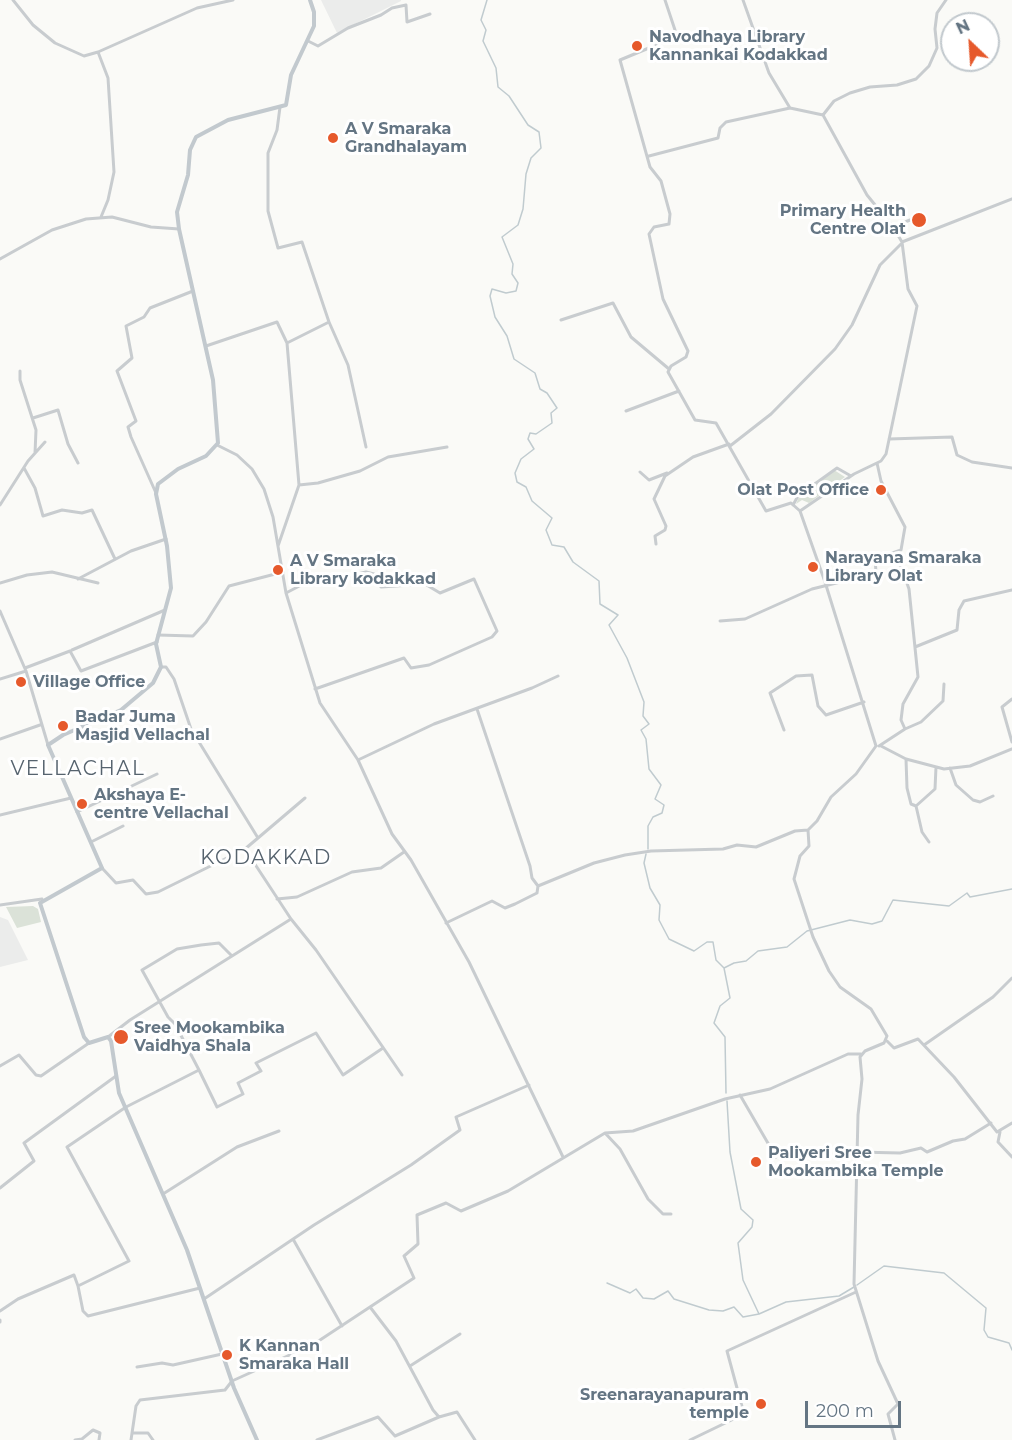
<!DOCTYPE html>
<html>
<head>
<meta charset="utf-8">
<style>
  body { margin:0 }
  #map { position:relative; width:1012px; height:1440px; overflow:hidden; background:#fafaf7; font-family:Montserrat,sans-serif }
  canvas { display:block }
  .north { position:absolute; left:940px; top:12px; width:60px; height:60px; box-sizing:border-box; background:#fff; border:2px solid #c1c8cd; border-radius:50%; rotate:335deg; font-size:16px; font-weight:700; line-height:24px; text-align:center; color:#647583 }
  .north::after { content:''; display:block; margin:auto; width:21px; height:27px; background:#e6592b; clip-path:polygon(50% 0,100% 100%,50% 72%,0 100%) }
  .scale { position:absolute; left:805px; top:1401px; width:96px; height:27px; box-sizing:border-box; border:3px solid #647583; border-top:0; padding-left:8px; font-size:18px; line-height:21px; white-space:nowrap; color:#647583; -webkit-text-stroke:4px #fff; paint-order:stroke }
</style>
</head>
<body>
<div id="map">
<canvas width="1012" height="1440"></canvas>
<div class="north">N</div>
<div class="scale">200 m</div>
</div>
<script>
const ctx = document.querySelector('canvas').getContext('2d');
ctx.lineJoin = 'round';
function fillPath(path, color) {
  ctx.fillStyle = color;
  ctx.fill(path, 'evenodd');
}
function poly(rows) {
  const path = new Path2D();
  for (const r of rows) {
    path.moveTo(r[0], r[1]);
    for (let i = 2; i < r.length; i += 2) path.lineTo(r[i], r[i + 1]);
  }
  return path;
}
function stroke(path, color, width, dash) {
  ctx.strokeStyle = color;
  ctx.lineWidth = width;
  ctx.lineCap = dash ? 'butt' : 'round';
  ctx.setLineDash(dash || []);
  ctx.stroke(path);
}
function write(font, color, halo, rows, align = 'center') {
  ctx.font = font + ' Montserrat,sans-serif';
  ctx.lineWidth = 6;
  ctx.setLineDash([]);
  ctx.textBaseline = 'middle';
  ctx.strokeStyle = halo;
  ctx.fillStyle = color;
  for (const [text, x, y, turn = 0] of rows) {
    ctx.save();
    ctx.translate(x, y);
    ctx.rotate((+turn || 0) * Math.PI / 180);
    ctx.textAlign = isNaN(turn) ? turn : align;
    if (halo) ctx.strokeText(text, 0, 0);
    ctx.fillText(text, 0, 0);
    ctx.restore();
  }
}
const built = poly([
  [321,0,401,0,401,1,337,33],
  [0,917,8,920,28,960,0,967]
]);
const green = poly([
  [834,470,845,477,809,503,802,500,796,504,799,497],
  [33,906,38,909,41,922,17,928,6,907]
]);
const stream = poly([
  [487,0,481,20,486,30,483,41,496,68,498,87,509,96,528,125,539,132,541,148,531,158,526,174,523,209,518,225,502,237,513,264,512,274,518,283,516,291,506,293,492,289,490,296,495,317,507,336,514,359,535,373,540,389,547,393,557,408,551,413,552,423,536,434,530,433,528,439,534,449,521,459,515,473,517,482,526,487,532,501,552,518,546,530,552,545,564,547,573,562,599,581,600,604,618,615,609,625,627,658,644,702,643,716,649,724,641,730,646,739,649,769,661,785,655,799,664,805,662,813,653,817,648,826,648,849],
  [646,854,644,863,650,888,660,905,659,920,669,939,694,951,707,942,713,942,716,960,724,968,730,998,720,1006,714,1023,725,1037,726,1093],
  [724,968,734,963,746,961,758,951,787,947,807,931,850,920,872,924,882,921,893,900,949,906,967,893,970,897,1012,889],
  [727,1101,730,1152,741,1209,753,1220,752,1227,738,1243,743,1280,759,1314,786,1302,839,1296,854,1287],
  [607,1283,630,1293,636,1289,643,1298,654,1299,668,1291,674,1299,709,1310,723,1311,734,1307,743,1317,759,1314],
  [857,1285,884,1266,944,1273,986,1308,984,1330,988,1337,1009,1343,1012,1350]
]);
const minor = poly([
  [13,0,33,25,55,43,84,56,98,52,197,8,233,0],
  [665,0,675,30,673,38,620,60,650,167,661,181,670,214,669,224,654,227,649,234,663,299,688,351,686,357,671,366,668,372,695,420,716,423,766,511,791,503,800,511],
  [743,0,769,73,790,108,823,115],
  [308,41,318,46,348,28,381,15,392,8,406,5,407,22,430,14],
  [98,52,108,78,114,172,108,200,101,217],
  [649,156,718,138,720,128,726,122,790,108],
  [893,227,910,220],
  [902,242,1012,199],
  [0,259,52,230,86,219,112,217,151,227,179,229],
  [561,320,613,303,631,337,669,369],
  [329,322,348,365,366,447],
  [206,346,277,322,287,343],
  [20,371,20,380,36,430,35,453],
  [626,411,679,391],
  [33,418,58,410,68,444,78,463],
  [889,439,952,437,957,455,972,462,1012,468],
  [217,445,237,455,252,469,264,489,273,517,286,593,320,703,358,760,392,834,411,860,469,962,563,1157],
  [730,446,771,414,835,349,852,325,880,265,901,244],
  [24,468,35,488,43,516,62,510,82,513,92,510,115,559],
  [640,472,649,480,667,473],
  [299,485,318,483,360,471,388,457,447,447],
  [156,493,131,437,128,427,136,421,117,371,132,358,126,326,144,317,150,308,193,291],
  [0,505,28,461,45,442],
  [793,505,798,496,837,468,851,476],
  [656,544,655,536,665,530,666,526,654,499,665,476,693,457,729,444],
  [278,546,299,485,287,343,329,322,302,242,278,248,268,211,268,153,277,130,280,107],
  [78,579,131,551,166,539],
  [0,583,27,575,52,572,98,583],
  [286,593,307,582,315,584,366,572,374,574,381,587,425,584,440,593,474,579,497,631,492,637,429,665,411,668,404,658,315,689],
  [0,611,26,671,48,745],
  [720,621,745,619,812,589,873,574,876,572,875,559,901,550,905,527,881,481,877,463],
  [158,635,193,636,206,622,229,586,283,572],
  [915,647,957,630,959,610,964,601,1012,590],
  [72,650,165,610],
  [25,668,70,651,81,671,157,642],
  [0,679,26,671],
  [1012,699,1002,707,1012,742],
  [477,709,530,866,532,878,538,886,594,863,625,855,651,851,723,849,737,845,756,847,795,831,808,830],
  [905,729,921,722,943,701,944,684],
  [784,730,770,693,796,676,812,675,818,706,826,715,864,702],
  [0,739,40,725],
  [879,746,905,729,901,720,903,704,918,677,909,589,896,552],
  [881,746,906,759,944,769,970,766,1012,749],
  [906,759,907,788,911,804,916,806,922,832,929,842],
  [358,760,434,724,532,688,558,676],
  [950,768,956,785,973,800,980,802,993,796],
  [916,806,935,789,936,767],
  [77,812,157,774],
  [0,815,71,798],
  [258,838,305,798],
  [91,842,123,826],
  [102,868,116,883,133,880,146,894,158,892,245,849],
  [277,899,297,897,352,872,381,868,404,852],
  [0,905,42,899],
  [291,919,316,950,402,1075],
  [446,923,492,901,505,908,515,904,537,893,538,886],
  [108,1037,130,1020,291,919,245,849,258,838,191,729,174,679,166,667,161,667],
  [887,1041,894,1048,918,1039,954,1077,997,1132,1012,1123],
  [924,1045,993,997,1012,978],
  [0,1066,19,1055,36,1075,41,1076,89,1043],
  [199,1070,217,1107,243,1094,238,1083,261,1071,256,1063,316,1033,343,1075,383,1048],
  [740,1095,776,1157],
  [1000,1132,998,1142,1012,1157],
  [605,1133,620,1149,648,1199,663,1214,671,1214],
  [857,1152,900,1153,921,1148,927,1152,953,1141,965,1139,991,1123],
  [0,1188,34,1161,24,1143,116,1076],
  [163,1194,237,1147,279,1131],
  [293,1239,342,1326],
  [78,1286,83,1311,88,1316,200,1288],
  [204,1299,314,1225,411,1165,460,1130,456,1117,529,1085],
  [370,1307,414,1278,404,1256,418,1244,417,1215,446,1203,461,1211,508,1191,605,1133,633,1131,725,1099,770,1089,848,1054,861,1054],
  [0,1311,18,1299,74,1275,78,1286,129,1261,67,1147,126,1107,199,1070,175,1024,168,1017,142,970,177,949,201,945,219,943,232,956],
  [0,1320,0,1322],
  [410,1366,460,1334],
  [137,1367,162,1363,173,1365,222,1354],
  [133,1433,148,1433,153,1440],
  [75,1440,82,1439,93,1430,100,1433,99,1440],
  [131,1440,136,1406,140,1400,225,1390,232,1381,314,1344,370,1307,396,1341,433,1410,439,1417,457,1412,475,1440],
  [317,1440,378,1417,395,1436,439,1417],
  [690,1440,744,1414,727,1351,856,1292],
  [895,1440,888,1414,898,1404,878,1361,854,1284,858,1115,862,1079,860,1057,865,1051,884,1043,887,1036,871,1009,840,987,829,971,813,937,794,879,800,856,809,846,808,830,817,821,831,797,856,774,876,746,825,582,800,511,854,474,881,461,886,454,917,306,908,289,902,242,893,227,867,195,823,115,834,101,850,93,870,87,897,85,916,79,929,66,937,48,935,29,937,13,946,0]
]);
const major = poly([
  [257,1440,234,1388,187,1250,119,1093,111,1041,108,1037,89,1043,84,1037,40,903,102,868,48,745,63,735,121,710,153,683,161,667,156,644,171,588,167,546,156,494,158,484,178,469,206,456,218,443,213,380,179,229,177,212,188,175,190,150,196,137,228,120,286,105,291,75,314,26,314,12,310,0]
]);
const markers = [
  [637,46,6,"#e6592b"],
  [333,138,6,"#e6592b"],
  [919,220,8,"#e6592b"],
  [881,490,6,"#e6592b"],
  [813,567,6,"#e6592b"],
  [278,570,6,"#e6592b"],
  [21,682,6,"#e6592b"],
  [63,726,6,"#e6592b"],
  [82,804,6,"#e6592b"],
  [121,1037,8,"#e6592b"],
  [756,1162,6,"#e6592b"],
  [227,1355,6,"#e6592b"],
  [761,1404,6,"#e6592b"]
];
const poiNames = [
  ["Navodhaya Library",649,37],
  ["Kannankai Kodakkad",649,55],
  ["A V Smaraka",345,129],
  ["Grandhalayam",345,147],
  ["Primary Health",906,211,"right"],
  ["Centre Olat",906,229,"right"],
  ["Olat Post Office",869,490,"right"],
  ["Narayana Smaraka",825,558],
  ["Library Olat",825,576],
  ["A V Smaraka",290,561],
  ["Library kodakkad",290,579],
  ["Village Office",33,682],
  ["Badar Juma",75,717],
  ["Masjid Vellachal",75,735],
  ["Akshaya E-",94,795],
  ["centre Vellachal",94,813],
  ["Sree Mookambika",134,1028],
  ["Vaidhya Shala",134,1046],
  ["Paliyeri Sree",768,1153],
  ["Mookambika Temple",768,1171],
  ["K Kannan",239,1346],
  ["Smaraka Hall",239,1364],
  ["Sreenarayanapuram",749,1395,"right"],
  ["temple",749,1413,"right"]
];
const quarterNames = [
  ["VELLACHAL",78,769],
  ["KODAKKAD",266,858]
];
fillPath(built, '#ebeceb');
fillPath(green, '#dbe2d8');
stroke(stream, '#c0cbcf', 1.5);
stroke(minor, '#c8cccf', 3);
stroke(major, '#c2c9ce', 4);
for (const [x, y, r, color] of markers) {
  const dot = new Path2D();
  dot.arc(x, y, r, 0, 2 * Math.PI);
  ctx.fillStyle = color;
  ctx.fill(dot);
  stroke(dot, '#fff', 2);
}
write('bold 16px', '#647583', '#fff', poiNames, 'left');
ctx.letterSpacing = '1.5px';
write('20px', '#56636e', '#fff', quarterNames);
ctx.letterSpacing = '0px';
</script>
</body>
</html>
